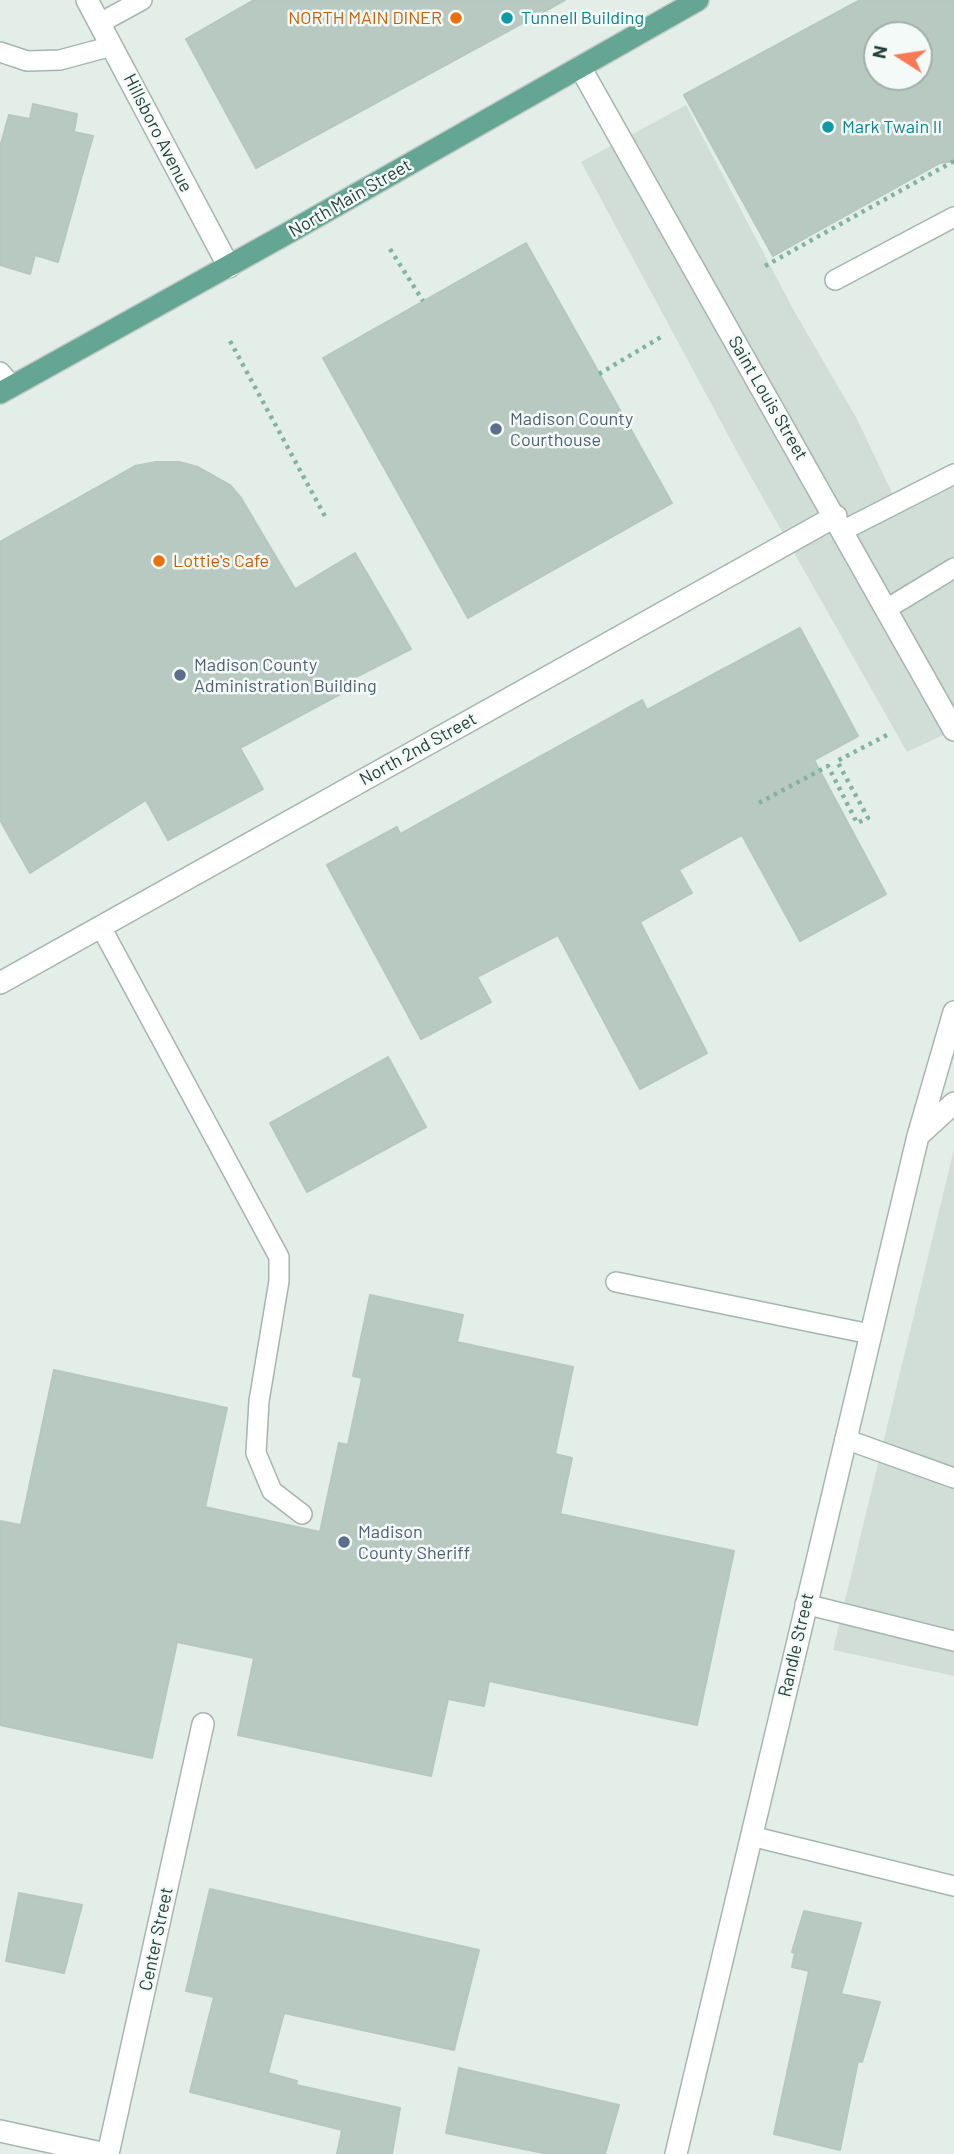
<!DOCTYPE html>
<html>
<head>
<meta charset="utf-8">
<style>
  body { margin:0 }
  #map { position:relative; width:954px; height:2154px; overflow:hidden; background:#e3eee8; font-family:Barlow,sans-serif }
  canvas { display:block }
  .north { position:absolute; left:863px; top:21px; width:70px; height:70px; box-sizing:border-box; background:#f4faf7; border:2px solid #a0b0aa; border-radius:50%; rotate:282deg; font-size:19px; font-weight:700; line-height:28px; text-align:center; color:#214037 }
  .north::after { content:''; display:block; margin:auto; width:24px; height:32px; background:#f97955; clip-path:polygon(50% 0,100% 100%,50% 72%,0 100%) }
</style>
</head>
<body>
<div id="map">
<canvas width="954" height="2154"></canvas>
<div class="north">N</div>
</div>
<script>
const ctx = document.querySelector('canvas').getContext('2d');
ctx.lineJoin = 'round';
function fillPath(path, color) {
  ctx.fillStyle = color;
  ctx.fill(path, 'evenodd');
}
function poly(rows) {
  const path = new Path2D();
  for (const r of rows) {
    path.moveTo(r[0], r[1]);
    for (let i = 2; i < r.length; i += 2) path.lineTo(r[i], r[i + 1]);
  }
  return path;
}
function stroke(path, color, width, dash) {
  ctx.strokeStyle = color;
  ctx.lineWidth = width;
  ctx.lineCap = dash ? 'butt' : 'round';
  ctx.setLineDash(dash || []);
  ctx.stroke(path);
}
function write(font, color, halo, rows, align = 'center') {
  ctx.font = font + ' Barlow,sans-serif';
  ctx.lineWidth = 5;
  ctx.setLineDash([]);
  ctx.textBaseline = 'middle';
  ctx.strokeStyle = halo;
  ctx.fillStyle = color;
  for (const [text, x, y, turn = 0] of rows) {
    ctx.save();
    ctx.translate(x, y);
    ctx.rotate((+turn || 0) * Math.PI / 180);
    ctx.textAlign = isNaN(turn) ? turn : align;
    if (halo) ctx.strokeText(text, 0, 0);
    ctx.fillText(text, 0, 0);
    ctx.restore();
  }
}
const built = poly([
  [686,105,793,309,857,419,894,497,954,466,954,730,907,752,742,461,581,162],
  [954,1149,954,1676,833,1650]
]);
const building = poly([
  [254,0,565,0,256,168,186,39,254,0],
  [860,0,954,0,954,161,940,163,773,256,684,95,860,0],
  [877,35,919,35,919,77,877,77,877,35],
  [33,104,77,114,74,132,93,136,58,262,35,255,30,274,0,265,0,147,9,115,30,119,33,104],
  [526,243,672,503,468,618,323,358,526,243],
  [156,462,179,462,198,467,230,485,241,498,295,589,355,553,411,649,340,685,346,691,240,748,263,789,168,840,146,800,30,873,0,820,0,542,135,466,156,462],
  [800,628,858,736,814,760,886,894,800,941,742,835,679,870,692,893,640,922,707,1053,640,1089,558,935,477,977,491,1002,421,1039,327,865,397,827,400,834,642,700,647,710,800,628],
  [388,1057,426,1127,307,1192,270,1123,388,1057],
  [370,1295,463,1315,457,1342,573,1367,555,1454,572,1458,560,1514,734,1551,697,1725,489,1681,484,1706,448,1699,431,1776,238,1735,254,1658,177,1642,152,1758,0,1725,0,1521,21,1525,54,1370,227,1408,205,1507,320,1532,339,1443,348,1445,362,1378,353,1376,370,1295],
  [210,1889,479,1950,454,2050,284,2013,268,2073,297,2081,296,2085,400,2108,392,2154,337,2154,342,2130,190,2092,214,1997,186,1991,210,1889],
  [19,1893,82,1905,64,1973,6,1961,19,1893],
  [804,1911,861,1923,841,1994,880,2002,862,2062,858,2061,840,2150,774,2134,809,1971,792,1967,795,1953,792,1952,804,1911],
  [459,2068,619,2105,605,2154,548,2154,446,2133,459,2068]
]);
const path = poly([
  [390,249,423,301],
  [765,266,954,161],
  [230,341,327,520],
  [599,374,661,337],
  [759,803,828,766,857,823,868,818,837,761,887,735]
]);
const service = poly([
  [100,23,142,0],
  [0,52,27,61,60,60,112,46],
  [835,280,954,217],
  [0,372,12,386],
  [844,530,954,474],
  [888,608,954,568],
  [101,927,279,1257,279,1281,259,1401,256,1453,272,1491,302,1514],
  [616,1282,870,1334],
  [845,1439,954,1478],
  [805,1604,954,1641],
  [751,1836,954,1886]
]);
const minor = poly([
  [580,67,954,730],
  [0,983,836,516],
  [918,1136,954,1103],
  [0,2131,106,2154],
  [108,2154,203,1724],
  [676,2154,918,1136,954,1012]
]);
const tertiary = poly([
  [87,0,229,267]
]);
const primary = poly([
  [0,393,288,233,698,0]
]);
const markers = [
  [456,18,7,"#e8710a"],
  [507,18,7,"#0f9aa8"],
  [828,127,7,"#0f9aa8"],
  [496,429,7,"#5c6f8a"],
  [159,561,7,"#e8710a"],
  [180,675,7,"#5c6f8a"],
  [344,1542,7,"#5c6f8a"]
];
const foodNames = [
  ["NORTH MAIN DINER",442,18],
  ["Lottie's Cafe",173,561,"left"]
];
const cultureNames = [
  ["Tunnell Building",521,18],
  ["Mark Twain II",842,127]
];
const streetNames = [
  ["Hillsboro Avenue",158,133,63],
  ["North Main Street",350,198,-30],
  ["Saint Louis Street",768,398,60],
  ["North 2nd Street",418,749,-29],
  ["Randle Street",796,1645,-77],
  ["Center Street",156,1939,-78]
];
const serviceNames = [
  ["Madison County",510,419],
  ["Courthouse",510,440],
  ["Madison County",194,665],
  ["Administration Building",194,686],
  ["Madison",358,1532],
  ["County Sheriff",358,1553]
];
fillPath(built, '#d1ded7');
fillPath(building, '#b8c9c1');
stroke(building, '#b5c8bf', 2);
stroke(service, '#a5b6af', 22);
stroke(minor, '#a5b6af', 24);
stroke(tertiary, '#a5b6af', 24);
stroke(primary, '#c1cac7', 24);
stroke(path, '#82b3a2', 4.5, [3.5, 5]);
stroke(service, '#fff', 19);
stroke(minor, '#fff', 21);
stroke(tertiary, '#fff', 21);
stroke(primary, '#65a593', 21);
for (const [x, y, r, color] of markers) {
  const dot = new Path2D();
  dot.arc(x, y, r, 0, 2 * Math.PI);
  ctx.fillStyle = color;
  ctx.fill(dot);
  stroke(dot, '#f4faf7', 2.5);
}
write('18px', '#c56008', '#f4faf7', foodNames, 'right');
write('18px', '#0d838f', '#f4faf7', cultureNames, 'left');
write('18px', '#214037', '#f4faf7', streetNames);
write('18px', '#4e5e75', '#f4faf7', serviceNames, 'left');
</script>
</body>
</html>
